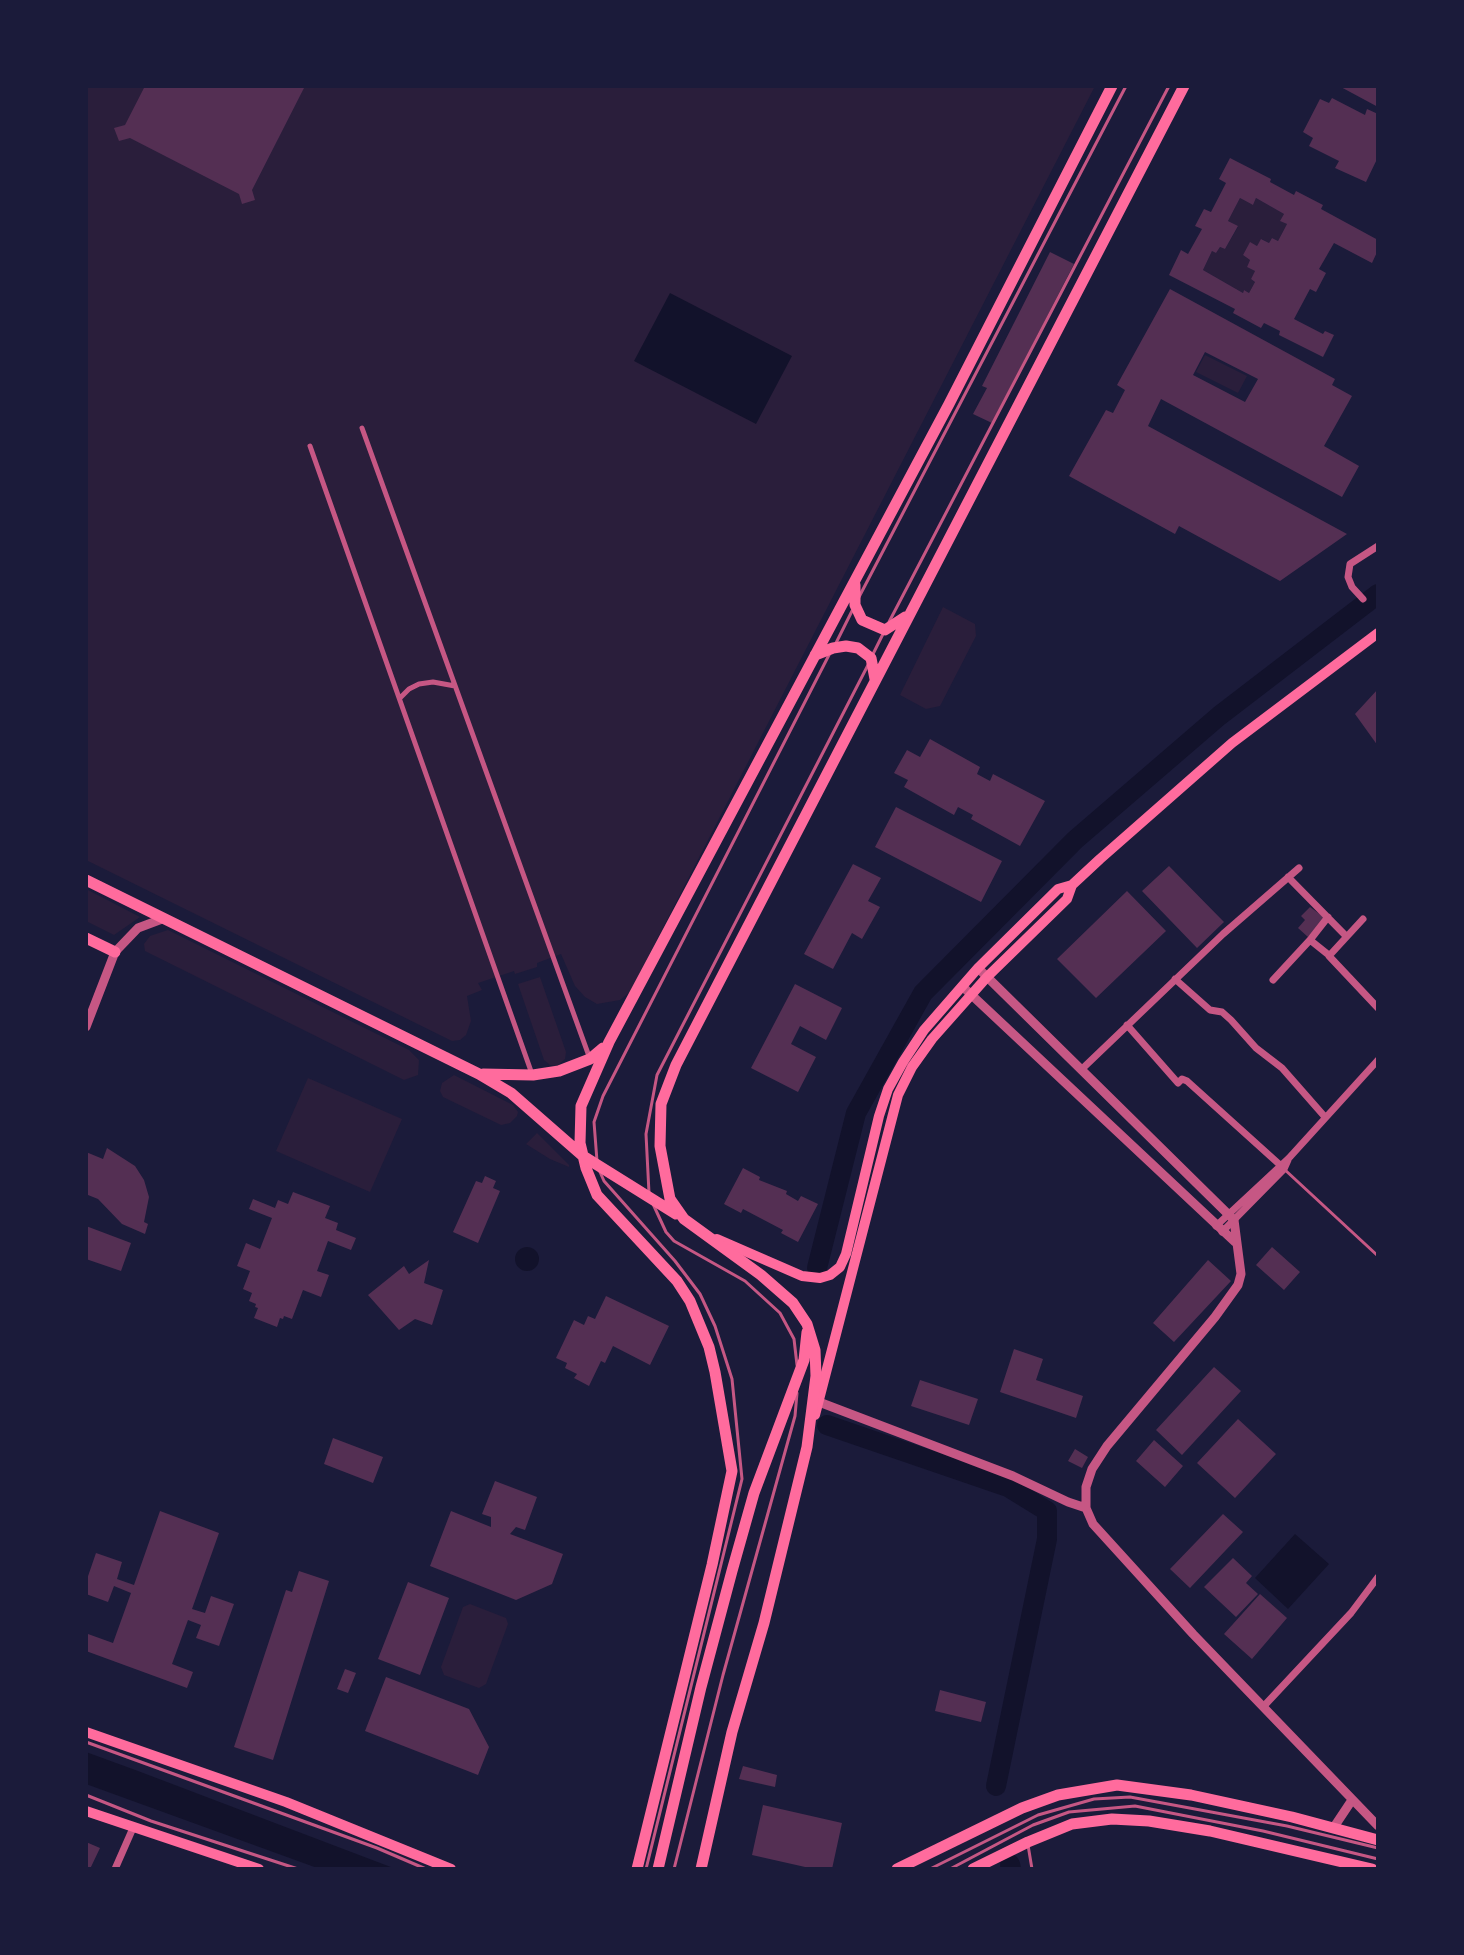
<!DOCTYPE html>
<html>
<head>
<meta charset="utf-8">
<style>
  body { margin:0 }
  #map { position:relative; width:1464px; height:1955px; overflow:hidden; background:#1b1b3a; font-family:Merriweather,serif }
  canvas { display:block }
  .frame { position:absolute; inset:0; border:88px solid #1b1b3a; pointer-events:none }
</style>
</head>
<body>
<div id="map">
<canvas width="1464" height="1955"></canvas>
<div class="frame"></div>
</div>
<script>
const ctx = document.querySelector('canvas').getContext('2d');
ctx.lineJoin = 'round';
function fillPath(path, color) {
  ctx.fillStyle = color;
  ctx.fill(path, 'evenodd');
}
function poly(rows) {
  const path = new Path2D();
  for (const r of rows) {
    if (r.length === 3) {
      path.moveTo(r[0] + r[2], r[1]);
      path.arc(r[0], r[1], r[2], 0, 2 * Math.PI);
      continue;
    }
    path.moveTo(r[0], r[1]);
    for (let i = 2; i < r.length; i += 2) path.lineTo(r[i], r[i + 1]);
  }
  return path;
}
function stroke(path, color, width, dash) {
  ctx.strokeStyle = color;
  ctx.lineWidth = width;
  ctx.lineCap = dash ? 'butt' : 'round';
  ctx.setLineDash(dash || []);
  ctx.stroke(path);
}
const green = poly([
  [86,86,1095,86,630,992,620,1000,597,1004,585,997,575,986,561,954,537,963,537,967,515,974,514,971,478,983,482,990,467,996,471,1021,466,1035,460,1040,452,1041,86,860],
  [1240,198,1253,205,1256,198,1284,214,1281,221,1287,224,1278,241,1272,238,1269,243,1262,239,1257,246,1250,243,1243,255,1250,260,1247,267,1255,271,1251,279,1255,282,1249,293,1244,290,1243,293,1203,270,1212,251,1216,253,1220,247,1225,249,1238,227,1228,221],
  [1205,355,1247,376,1238,393,1196,372],
  [943,607,975,624,976,636,940,706,926,709,900,695],
  [86,889,140,917,114,935,86,921],
  [168,930,409,1050,419,1060,418,1075,404,1080,145,951,144,944,150,936],
  [540,977,566,1052,565,1059,557,1066,550,1065,544,1060,518,984],
  [454,1075,513,1105,518,1112,517,1116,510,1123,501,1125,443,1097,440,1091,442,1083],
  [308,1078,402,1119,370,1192,276,1151],
  [537,1133,569,1165,569,1167,550,1159,526,1144],
  [470,1604,506,1618,508,1624,486,1684,479,1688,444,1675,441,1667,463,1607]
]);
const water = poly([
  [670,293,792,356,756,424,634,361],
  [527,1259,12],
  [1295,1534,1329,1564,1288,1609,1255,1578],
  [86,1752,138,1771,396,1869,320,1869,86,1784]
]);
const river = poly([
  [817,1268,856,1113,923,993,1075,840,1219,716,1378,594],
  [827,1425,1008,1487,1047,1511,1047,1539,996,1786],
  [1010,1864,1011,1869]
]);
const building = poly([
  [145,86,305,86,252,190,255,200,242,204,239,194,167,157,130,138,119,141,114,128,125,125],
  [1339,86,1378,86,1378,107],
  [1332,98,1365,115,1367,109,1378,114,1378,157,1366,182,1335,168,1339,161,1309,146,1313,138,1303,132,1320,99,1329,103],
  [1230,158,1271,179,1270,182,1294,195,1296,191,1323,205,1321,209,1378,240,1378,250,1372,263,1334,243,1319,269,1326,273,1316,292,1310,289,1294,319,1323,334,1325,331,1334,335,1323,357,1279,335,1280,331,1264,323,1261,328,1233,313,1235,309,1169,275,1181,250,1188,254,1202,229,1195,226,1204,209,1211,212,1226,183,1219,179],
  [1240,198,1253,205,1256,198,1284,214,1280,221,1287,224,1278,241,1272,238,1269,243,1261,239,1257,246,1250,242,1243,255,1250,260,1247,267,1255,271,1251,279,1255,282,1249,293,1244,290,1243,293,1203,270,1212,251,1216,253,1220,247,1225,249,1238,226,1228,221],
  [1050,252,1074,264,992,423,973,414,987,388,982,386],
  [1170,289,1335,379,1332,385,1352,396,1324,446,1359,466,1342,497,1161,399,1148,426,1347,534,1280,581,1179,526,1175,534,1069,476,1106,410,1113,413,1125,390,1117,385],
  [1205,352,1258,379,1245,402,1193,375],
  [1378,689,1378,746,1355,714],
  [930,739,980,767,977,774,990,781,993,774,1045,801,1020,846,971,819,973,815,958,807,954,815,904,787,908,780,894,773,907,750,920,757],
  [896,807,1002,861,981,902,875,847],
  [853,864,881,878,868,901,880,907,862,939,852,933,833,969,804,954],
  [1169,866,1224,922,1197,948,1142,891],
  [1127,891,1166,931,1096,998,1057,959],
  [1310,907,1325,918,1308,937,1298,928,1305,920,1301,916],
  [795,984,842,1008,826,1040,800,1026,791,1044,816,1057,798,1092,751,1068],
  [107,1148,135,1166,144,1180,149,1197,144,1222,148,1224,145,1234,122,1224,98,1199,88,1195,86,1200,86,1152,103,1159],
  [743,1168,760,1177,759,1180,787,1191,786,1194,798,1201,801,1196,818,1204,798,1242,781,1233,783,1230,743,1209,741,1213,724,1204],
  [485,1176,496,1181,493,1188,500,1191,478,1243,453,1232,476,1181,482,1183],
  [293,1192,330,1206,325,1218,338,1223,336,1230,356,1238,351,1250,328,1241,317,1271,329,1275,321,1297,303,1290,292,1319,284,1316,283,1319,280,1318,277,1327,254,1318,258,1308,255,1307,256,1304,249,1301,252,1293,243,1289,250,1271,237,1266,246,1243,260,1249,272,1218,249,1209,253,1199,275,1208,278,1200,288,1204],
  [86,1226,131,1243,121,1271,86,1259],
  [1272,1247,1300,1272,1284,1290,1256,1265],
  [429,1260,424,1283,443,1290,432,1325,415,1319,399,1330,368,1295,404,1266,409,1274],
  [1208,1260,1231,1281,1174,1342,1153,1323],
  [606,1296,669,1326,650,1365,613,1346,605,1363,601,1361,589,1386,574,1378,577,1374,565,1368,567,1363,556,1358,574,1320,584,1325,588,1316,595,1319],
  [1014,1349,1043,1359,1036,1380,1083,1396,1076,1418,1000,1392],
  [1214,1367,1241,1391,1182,1455,1156,1430],
  [920,1380,978,1399,969,1425,911,1406],
  [1238,1419,1276,1454,1235,1498,1197,1463],
  [333,1438,383,1457,373,1483,324,1464],
  [1154,1440,1183,1466,1165,1487,1136,1461],
  [1075,1449,1088,1457,1082,1468,1068,1461],
  [495,1481,537,1497,525,1530,516,1527,510,1534,563,1554,552,1584,516,1600,430,1566,451,1511,491,1527,491,1517,482,1514],
  [160,1511,219,1533,192,1609,205,1613,211,1596,234,1604,219,1646,196,1638,201,1625,188,1620,172,1664,193,1672,187,1688,86,1651,88,1634,113,1643,131,1593,114,1586,108,1602,86,1594,86,1582,96,1553,122,1562,117,1579,134,1585],
  [1223,1514,1243,1532,1190,1588,1170,1569],
  [1233,1558,1252,1576,1246,1583,1258,1594,1236,1617,1204,1587],
  [299,1571,329,1581,273,1760,234,1747,286,1590,292,1592],
  [408,1582,449,1598,420,1675,378,1659],
  [1260,1594,1287,1618,1252,1659,1224,1634],
  [345,1669,356,1673,348,1693,337,1689],
  [386,1677,469,1709,489,1747,478,1775,365,1731],
  [940,1690,986,1702,981,1722,935,1711],
  [743,1766,777,1775,775,1787,739,1779],
  [763,1805,842,1823,832,1869,814,1869,752,1855],
  [86,1842,100,1848,90,1869,86,1869]
]);
const service = poly([
  [859,597,1126,86],
  [889,622,1169,86],
  [836,643,852,611],
  [873,654,884,632],
  [597,1161,594,1122,603,1096,830,653],
  [1284,1169,1378,1256],
  [600,1172,604,1181,675,1261,700,1294,715,1326,732,1379,742,1479,646,1869],
  [649,1193,646,1134,657,1075,868,665],
  [653,1204,666,1232,674,1241,745,1281,780,1313,794,1339,797,1365],
  [86,1742,377,1848,426,1869],
  [86,1795,151,1821,298,1869],
  [1028,1845,1032,1869],
  [674,1869,723,1675,795,1416,797,1393],
  [930,1869,1038,1815,1094,1799,1130,1797,1287,1826,1378,1848],
  [950,1869,1033,1825,1069,1812,1135,1806,1263,1831,1378,1859]
]);
const pedestrian = poly([
  [362,428,590,1059],
  [310,446,532,1074],
  [400,698,409,689,419,684,433,682,455,686]
]);
const minor = poly([
  [1363,599,1352,587,1348,577,1350,564,1378,546],
  [1288,877,1346,936],
  [1363,919,1329,956,1378,1008],
  [1310,940,1328,917],
  [1175,979,1210,1010,1222,1012,1231,1020,1256,1048,1282,1068,1325,1117],
  [1273,980,1310,940,1330,956],
  [1127,1025,1178,1083,1182,1079,1187,1081,1279,1164],
  [1082,1069,1223,934,1299,868],
  [1216,1226,1289,1158,1378,1060],
  [1222,1232,1284,1169,1288,1160],
  [1263,1707,1351,1613,1378,1577],
  [115,1869,133,1828]
]);
const tertiary = poly([
  [978,968,1234,1220,1241,1274,1238,1285,1215,1317,1107,1446,1092,1469,1086,1487,1086,1508,1093,1524,1193,1634,1378,1826],
  [962,986,1235,1242],
  [86,1027,115,952,138,928,162,919],
  [819,1402,1013,1476,1068,1502,1086,1508],
  [1334,1827,1352,1800]
]);
const secondary = poly([
  [717,1239,802,1276,820,1278,830,1275,840,1267,846,1254,879,1116,888,1089,903,1062,924,1030,978,968,1058,889,1072,885],
  [815,1415,898,1095,912,1067,932,1039,987,977,1067,899,1072,885,1100,859,1232,743,1378,633],
  [86,1732,286,1802,451,1869],
  [86,1811,259,1869]
]);
const primary = poly([
  [855,585,855,605,862,620,885,630,905,617],
  [815,655,833,648,846,646,858,648,871,658,875,679],
  [86,880,479,1074,511,1093,583,1156,676,1214],
  [86,938,115,952],
  [483,1074,533,1075,559,1071,590,1059,603,1048],
  [637,1869,712,1565,732,1471,715,1372,709,1347,690,1301,677,1281,597,1195,586,1168,580,1143,581,1106,609,1042,949,404,1112,86],
  [658,1869,701,1687,732,1571,754,1493,804,1360,807,1332],
  [701,1869,732,1732,764,1623,807,1447,816,1376,815,1350,807,1324,793,1303,761,1275,684,1219,670,1199,660,1146,661,1104,676,1065,690,1038,1184,86],
  [897,1869,1022,1808,1058,1795,1117,1785,1191,1795,1292,1817,1378,1840],
  [973,1869,1028,1842,1072,1824,1112,1819,1149,1821,1210,1831,1372,1869]
]);
fillPath(green, '#2a1e3b');
fillPath(water, '#12122b');
stroke(river, '#12122b', 20);
fillPath(building, '#542f53');
stroke(service, '#c65784', 3);
stroke(pedestrian, '#c65784', 5);
stroke(minor, '#c65784', 7);
stroke(tertiary, '#c65784', 9);
stroke(secondary, '#ff6b9d', 10);
stroke(primary, '#ff6b9d', 11);
</script>
</body>
</html>
